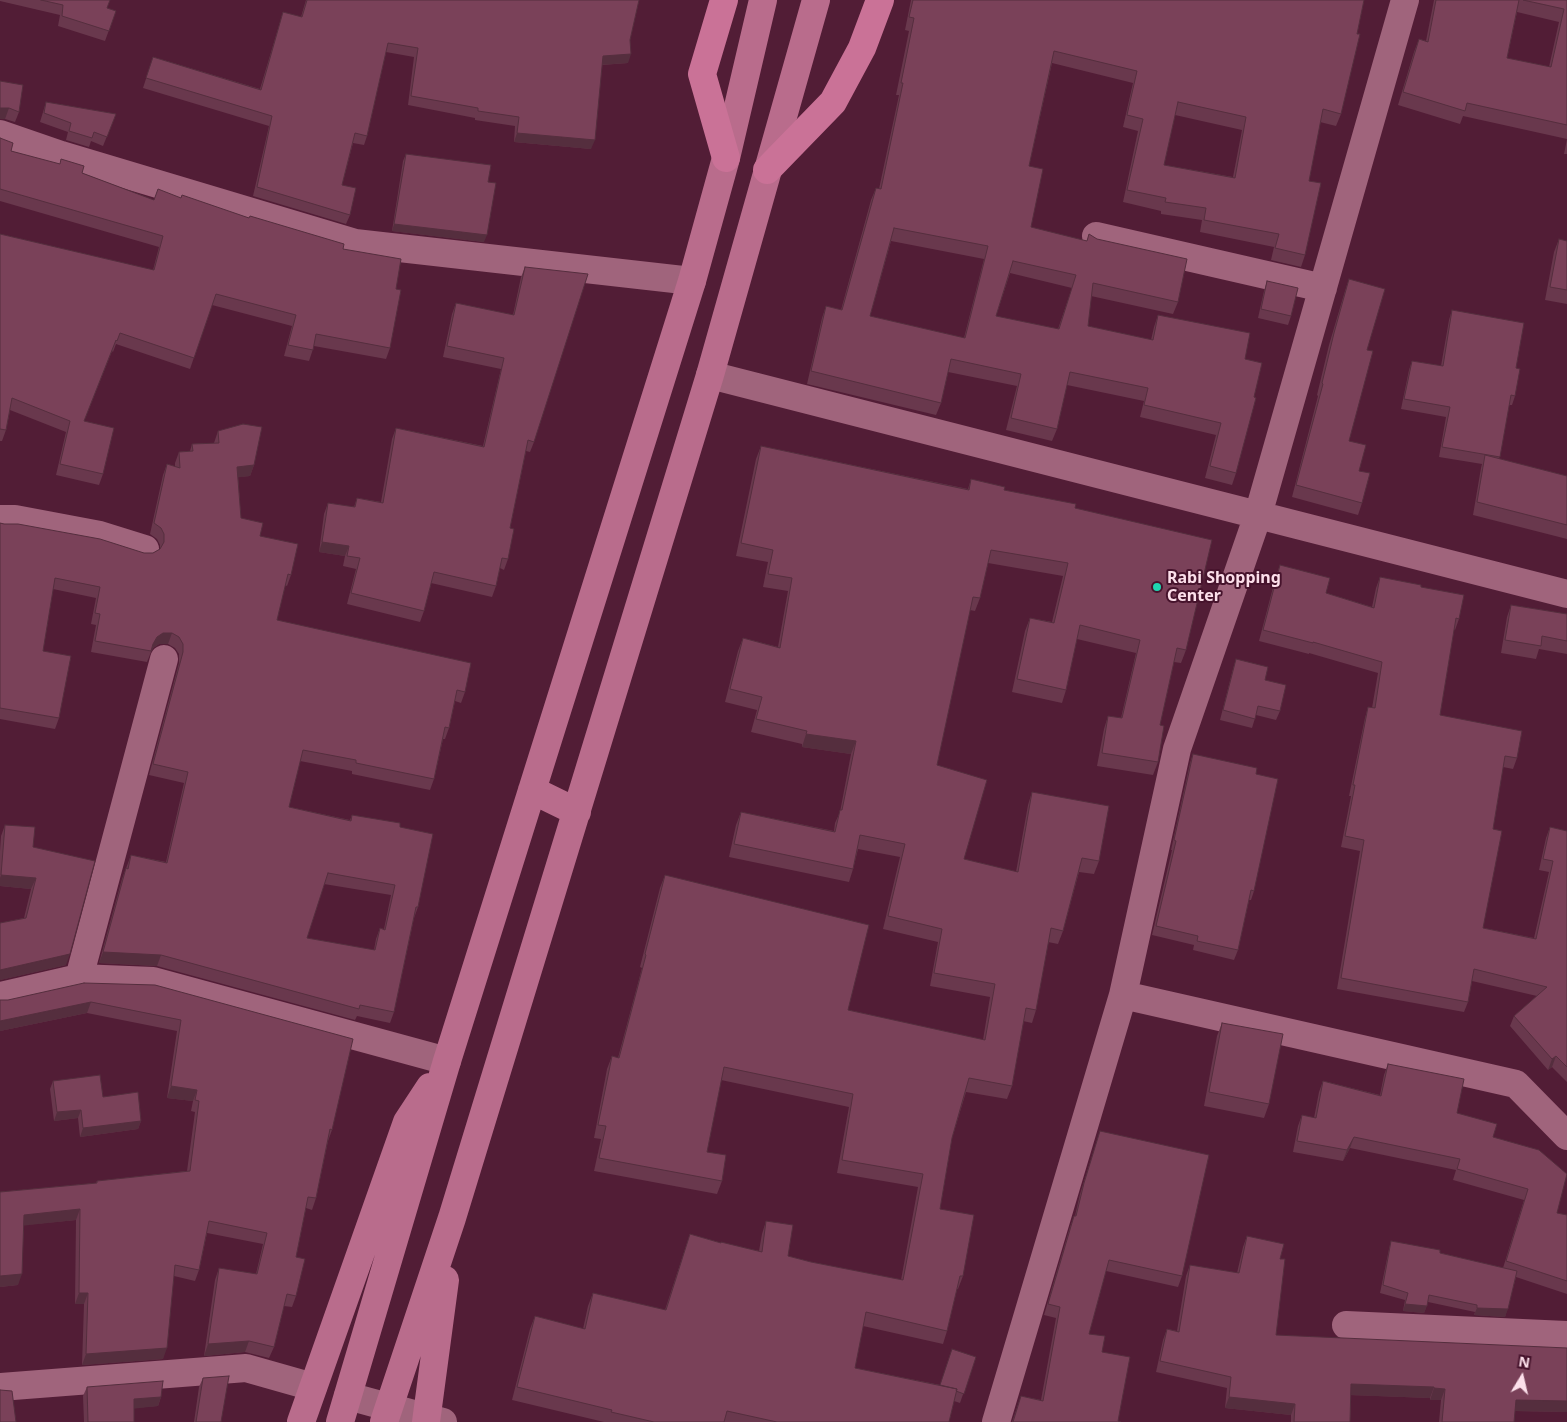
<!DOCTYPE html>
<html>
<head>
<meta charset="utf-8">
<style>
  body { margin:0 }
  #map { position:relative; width:1567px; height:1422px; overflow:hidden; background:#521d36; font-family:"Noto Sans",sans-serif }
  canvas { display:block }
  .north { position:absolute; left:1497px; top:1352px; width:50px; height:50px; -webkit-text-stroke:4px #46132c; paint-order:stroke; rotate:9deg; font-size:14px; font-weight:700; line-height:20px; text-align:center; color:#fcdfea }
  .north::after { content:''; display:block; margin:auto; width:18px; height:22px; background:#fcdfea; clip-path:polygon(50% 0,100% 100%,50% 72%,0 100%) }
</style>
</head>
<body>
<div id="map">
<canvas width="1567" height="1422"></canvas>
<div class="north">N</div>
</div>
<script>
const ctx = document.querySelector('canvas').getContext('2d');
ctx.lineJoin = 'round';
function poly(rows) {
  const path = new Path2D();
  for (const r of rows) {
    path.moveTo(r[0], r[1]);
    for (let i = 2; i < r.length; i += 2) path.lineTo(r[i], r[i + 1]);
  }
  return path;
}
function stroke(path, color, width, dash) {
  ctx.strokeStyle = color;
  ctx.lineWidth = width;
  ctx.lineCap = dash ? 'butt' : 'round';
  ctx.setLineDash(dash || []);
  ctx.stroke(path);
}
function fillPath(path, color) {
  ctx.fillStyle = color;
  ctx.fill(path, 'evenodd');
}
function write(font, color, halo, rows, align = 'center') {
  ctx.font = font + ' "Noto Sans",sans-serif';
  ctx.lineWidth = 4;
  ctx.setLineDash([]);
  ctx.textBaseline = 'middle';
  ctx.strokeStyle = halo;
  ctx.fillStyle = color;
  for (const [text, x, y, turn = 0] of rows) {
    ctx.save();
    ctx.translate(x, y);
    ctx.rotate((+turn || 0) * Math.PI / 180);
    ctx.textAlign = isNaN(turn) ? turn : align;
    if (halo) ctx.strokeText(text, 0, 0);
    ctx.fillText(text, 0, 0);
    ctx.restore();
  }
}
const minor = poly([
  [0,134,61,155,355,243,692,281],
  [1096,236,1323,288],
  [710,375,1567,594],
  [0,519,15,519,100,535,145,549],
  [79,978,164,659],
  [1123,995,1516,1084,1567,1136],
  [0,996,79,978,153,981,447,1061],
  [1346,1325,1567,1335],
  [0,1387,246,1368,313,1387],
  [348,1396,443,1422],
  [996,1422,1123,995,1177,749,1258,515,1405,0]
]);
const major = poly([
  [532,790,577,812],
  [301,1422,407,1122,430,1087],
  [340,1422,447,1061,692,281,726,158,763,0],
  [384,1422,452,1218,710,375,816,0],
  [426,1422,445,1280]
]);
const highway = poly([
  [724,0,702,74,726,158],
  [767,170,833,102,862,48,880,0]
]);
const wall = poly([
  [0,0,110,0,107,8,116,11,105,41,58,26,60,15,0,1],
  [306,0,639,0,630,40,628,63,602,65,591,149,514,142,515,126,475,120,475,118,408,105,414,57,386,52,367,136,364,145,353,143,342,185,350,215,346,224,253,196,269,126,143,88,153,57,260,89,283,12,301,17],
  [911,0,1364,0,1357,34,1341,114,1336,126,1320,122,1309,181,1305,255,1301,267,1271,260,1274,247,1200,232,1202,220,1161,214,1161,211,1123,202,1138,131,1123,127,1133,83,1052,63,1029,166,1031,227,1178,302,1173,314,1091,296,1088,326,1151,340,1154,327,1158,315,1245,359,1236,473,1232,485,1205,478,1216,435,1140,417,1144,401,1067,385,1057,429,1052,441,1006,430,1017,386,948,372,941,403,936,415,807,384,822,318,826,306,841,310,871,200,876,188,879,189,899,95,896,95,909,31,905,30],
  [1175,115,1242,130,1233,177,1164,165],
  [891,241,984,259,964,338,870,316],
  [1010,273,1072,288,1058,329,996,316],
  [1434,0,1567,0,1567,139,1463,116,1460,124,1398,105,1414,52,1419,39,1426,41],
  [1517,12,1559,22,1549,67,1507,58],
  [0,81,19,112,15,122,5,119,0,119],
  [46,102,116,114,103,146,91,141,89,147,66,140,68,132,40,122],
  [0,138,11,151,82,173,154,200,181,198,343,249,396,289,390,348,386,359,314,346,309,361,284,356,292,326,212,305,190,369,116,344,113,352,112,351,84,421,103,474,99,485,56,475,66,432,10,410,6,430,2,441,0,441,0,234,153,270,159,247,0,201],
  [1567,139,1567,154,1564,154],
  [406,154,488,182,484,242,392,231,403,161],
  [1559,239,1567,241,1567,304,1545,300,1554,252],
  [525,267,534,442,530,452,526,451,510,528,508,559,504,570,500,568,496,586,492,597,431,583,424,611,420,622,347,604,356,569,343,566,345,556,319,552,324,514,328,503,354,507,357,498,381,502,392,439,396,428,483,446,501,369,443,357,452,314,456,303,513,315,521,277],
  [1349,279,1367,350,1349,441,1359,471,1362,503,1358,515,1292,497,1318,396,1317,395,1329,345,1345,291],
  [1267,281,1291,316,1288,325,1258,318,1264,291],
  [1452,310,1516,368,1515,396,1512,405,1509,405,1499,459,1567,476,1567,539,1473,515,1481,468,1482,464,1439,457,1446,417,1401,409,1409,370,1412,361,1441,366,1449,320],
  [218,431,254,465,250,476,238,477,241,518,260,536,291,575,287,586,285,585,277,620,465,692,461,703,455,701,449,728,445,739,443,739,434,779,430,790,352,774,352,771,300,761,289,807,350,820,352,815,400,827,418,907,414,918,394,1012,390,1023,357,1016,355,1020,157,966,99,963,122,879,131,855,166,862,184,783,149,775,179,663,179,654,175,648,168,644,159,644,153,648,151,652,147,662,91,652,96,625,91,624,96,598,53,589,43,651,59,718,55,729,0,719,0,523,144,553,153,553,160,549,160,545,157,539,150,534,163,475,167,464,175,467,175,463,179,452,190,451,192,444,214,443],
  [324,884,391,895,384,929,380,928,376,939,374,950,307,938],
  [761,446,968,489,971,479,1004,490,1075,508,1186,650,1181,663,1174,662,1160,725,1158,762,1153,775,1097,766,1104,729,1108,716,1121,718,1136,653,1077,639,1066,690,1062,703,1012,692,1025,631,1030,618,1052,622,1063,576,988,563,980,598,975,611,970,610,937,765,964,859,1016,872,1028,805,1032,792,1099,861,1094,874,1079,872,1063,931,1058,944,1048,942,1036,1010,1032,1023,1023,1021,1012,1086,1007,1099,966,1092,952,1138,940,1209,963,1276,958,1289,957,1289,947,1331,943,1344,863,1326,855,1368,940,1385,976,1357,960,1403,954,1401,949,1422,604,1422,512,1400,530,1329,535,1316,583,1329,588,1306,593,1293,665,1310,690,1234,721,1243,759,1251,762,1234,766,1221,788,1256,811,1262,901,1280,918,1187,837,1173,849,1107,721,1080,707,1152,722,1181,717,1194,594,1171,601,1139,594,1138,607,1069,612,1056,618,1058,642,968,640,967,660,888,665,875,848,1010,983,1040,990,997,930,986,938,942,883,929,900,857,858,849,853,869,849,882,729,857,736,825,741,812,834,831,835,823,840,812,851,754,802,747,802,744,751,732,757,710,725,702,738,651,743,638,778,647,788,591,763,587,768,562,736,556,756,459],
  [1280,565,1326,593,1372,607,1376,588,1380,577,1421,587,1459,619,1455,630,1454,629,1440,715,1517,758,1513,769,1503,767,1493,829,1483,928,1534,938,1549,872,1539,870,1546,838,1550,827,1567,831,1567,1082,1552,1067,1548,1070,1510,1026,1514,1016,1537,996,1472,981,1468,1002,1464,1012,1337,989,1360,851,1341,847,1351,796,1349,796,1365,718,1368,707,1372,708,1378,673,1309,653,1309,654,1259,641,1276,576],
  [1511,605,1567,614,1567,654,1539,649,1536,659,1501,653,1507,617],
  [1236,659,1265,680,1280,711,1276,720,1256,715,1252,728,1220,720,1233,669],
  [1193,754,1256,774,1254,891,1251,900,1249,900,1238,950,1234,960,1193,950,1194,945,1152,935,1172,850,1171,850,1190,763],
  [5,825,33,847,66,965,0,980,0,923,24,918,31,889,0,886,0,851,1,836],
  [155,985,332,1130,328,1141,316,1198,312,1210,306,1208,296,1257,296,1296,292,1307,284,1306,274,1347,269,1358,245,1352,204,1356,215,1280,219,1268,256,1274,263,1244,207,1233,199,1270,195,1281,174,1276,163,1359,82,1365,84,1304,75,1304,76,1220,24,1225,18,1285,0,1287,0,1192,96,1183,97,1181,187,1171,195,1112,191,1111,193,1101,167,1098,177,1031,87,1013,0,1031,0,1000,8,1000],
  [1222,1023,1269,1104,1264,1118,1204,1106,1217,1036],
  [1388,1064,1457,1113,1493,1137,1557,1213,1567,1215,1567,1294,1516,1277,1505,1317,1474,1315,1475,1312,1428,1302,1424,1313,1403,1311,1405,1300,1380,1293,1389,1249,1391,1241,1503,1268,1524,1200,1453,1180,1456,1170,1350,1148,1343,1161,1293,1152,1298,1126,1302,1115,1314,1118,1319,1092,1323,1081,1380,1095,1384,1075],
  [53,1081,103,1097,141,1121,138,1129,80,1137,78,1118,54,1121,50,1089],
  [1100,1131,1182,1276,1178,1287,1106,1271,1089,1334,1102,1352,1118,1421,1121,1422,1012,1422,1021,1396,1041,1400,1056,1318,1044,1315,1070,1227,1074,1216,1075,1216,1080,1194],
  [1247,1236,1280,1259,1276,1335,1567,1412,1515,1411,1514,1422,1439,1422,1441,1400,1430,1400,1430,1398,1351,1395,1350,1422,1291,1422,1291,1415,1225,1408,1227,1388,1156,1372,1163,1340,1167,1329,1177,1331,1186,1276,1190,1265,1237,1273,1243,1247],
  [203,1378,221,1422,194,1422,199,1387],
  [87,1387,161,1397,158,1406,134,1408,134,1422,84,1422,83,1396]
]);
const shadedWall = poly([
  [631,54,628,63,599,65,603,56],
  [0,108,9,108,5,119,0,119],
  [517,133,595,140,591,149,514,142],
  [394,224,487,235,484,242,392,231],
  [254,465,250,476,233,478,237,467],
  [322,542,349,546,345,556,319,552],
  [163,633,172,633,168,644,159,644,153,648,151,652,153,644,157,637],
  [806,734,856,741,851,754,802,747],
  [1,875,36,878,31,889,0,886,0,878],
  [103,952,161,955,157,966,99,963],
  [70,954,66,965,0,980,0,970],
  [91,1002,87,1013,0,1031,0,1021],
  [1556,1056,1552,1067,1548,1070,1552,1059],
  [171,1086,197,1090,193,1101,167,1098],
  [81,1110,78,1118,54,1121,57,1112],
  [141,1121,138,1129,80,1137,83,1128],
  [1354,1137,1350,1148,1343,1161,1347,1150],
  [80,1209,76,1220,20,1226,24,1215],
  [22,1274,18,1285,0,1287,0,1276],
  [79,1293,88,1293,84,1304,75,1304],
  [1405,1304,1427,1306,1424,1313,1403,1311],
  [1477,1308,1508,1309,1505,1317,1474,1315],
  [249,1341,245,1352,204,1356,208,1344],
  [167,1348,163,1359,82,1365,86,1354],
  [1351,1384,1434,1387,1430,1398,1347,1395],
  [1434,1388,1445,1389,1441,1400,1430,1400],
  [161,1397,158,1406,131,1409,134,1399],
  [1229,1397,1295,1404,1291,1415,1225,1408],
  [1516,1400,1567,1401,1567,1412,1512,1411]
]);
const building = poly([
  [41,0,110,0,107,8,116,11,109,31,62,16,63,5,41,0],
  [307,0,639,0,630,40,631,54,603,56,595,140,517,133,519,117,478,111,478,108,411,96,418,48,388,43,367,136,355,133,342,185,356,188,350,215,257,187,272,116,146,78,153,57,261,90,283,12,302,17,307,0],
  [913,0,1364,0,1357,34,1360,34,1341,114,1323,109,1309,181,1321,183,1305,255,1275,248,1279,234,1204,220,1206,208,1165,202,1166,198,1127,190,1143,119,1127,115,1137,71,1054,51,1029,166,1043,169,1031,227,1087,241,1089,234,1097,239,1187,259,1178,302,1093,283,1088,326,1153,340,1158,315,1250,333,1245,359,1262,363,1254,397,1256,398,1236,473,1210,466,1221,423,1144,405,1148,388,1070,372,1057,429,1011,418,1021,374,951,359,941,403,811,371,826,306,842,310,876,188,881,189,903,83,901,83,914,18,909,17,913,0],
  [1178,102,1246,117,1235,178,1164,165,1178,102],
  [894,228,988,246,965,338,870,316,894,228],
  [1013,261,1076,275,1059,329,996,316,1013,261],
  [1436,0,1519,0,1507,58,1551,67,1564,9,1523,0,1567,0,1567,125,1467,103,1465,111,1403,92,1419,39,1428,42,1436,0],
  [0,81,23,85,19,112,9,108,0,108,0,81],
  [46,102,116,114,107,137,94,132,92,138,69,131,71,123,44,113,46,102],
  [0,138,13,143,11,151,60,164,61,159,84,166,82,173,154,200,158,189,181,198,182,195,249,218,250,216,344,244,343,249,401,259,396,289,401,290,390,348,316,334,313,350,288,345,296,315,216,294,194,358,120,333,117,341,116,340,84,421,114,428,103,474,60,464,70,421,12,398,6,430,0,429,0,234,154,270,163,236,0,189,0,138],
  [406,154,491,165,488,182,496,183,487,235,394,224,406,154],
  [1559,239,1567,241,1567,290,1550,287,1559,239],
  [525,267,588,274,534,442,528,440,510,528,514,529,508,559,502,558,496,586,434,572,424,611,351,593,360,558,347,556,349,546,322,542,328,503,355,507,357,498,383,503,396,428,484,447,504,358,447,346,456,303,514,315,525,267],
  [1349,279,1385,289,1367,350,1373,351,1349,441,1366,445,1359,471,1370,473,1362,503,1296,485,1323,384,1322,383,1334,333,1349,279],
  [1267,281,1298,288,1291,316,1261,309,1267,281],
  [1452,310,1524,323,1516,368,1520,369,1515,396,1511,395,1500,457,1442,447,1450,407,1404,399,1412,361,1443,366,1452,310],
  [243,424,262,427,254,465,237,467,241,518,263,523,260,536,298,544,291,575,288,574,277,620,471,663,465,692,457,690,449,728,445,727,434,779,356,763,356,760,303,750,289,807,351,821,352,815,400,823,400,827,433,834,418,907,416,907,394,1012,360,1005,359,1009,161,955,103,952,126,868,128,869,131,855,167,863,188,772,153,764,183,652,183,644,179,637,172,633,163,633,157,637,153,644,151,651,95,641,100,614,95,613,100,587,55,578,43,651,71,656,59,718,0,708,0,523,4,524,18,524,100,539,144,553,153,553,160,549,164,542,164,534,161,528,154,523,167,464,180,468,179,452,193,451,192,444,219,443,218,431,243,424],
  [328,873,395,885,385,930,380,928,375,950,307,938,328,873],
  [761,446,969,490,971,479,1005,487,1004,490,1076,504,1075,508,1212,540,1186,650,1177,648,1160,725,1164,726,1158,762,1102,753,1108,716,1122,718,1140,640,1080,625,1066,690,1017,679,1030,618,1054,623,1068,563,991,550,980,598,973,597,937,765,987,780,964,859,1018,872,1032,792,1109,806,1099,861,1082,858,1063,931,1051,928,1036,1010,1026,1008,1012,1086,969,1078,952,1138,940,1209,974,1215,963,1276,960,1276,947,1331,866,1312,855,1368,957,1389,949,1422,777,1422,727,1411,724,1422,654,1422,611,1412,612,1410,517,1387,535,1316,585,1329,593,1293,666,1310,690,1234,721,1243,721,1242,762,1252,766,1221,793,1225,788,1256,811,1262,903,1280,923,1174,842,1160,853,1094,724,1067,707,1152,726,1155,722,1181,599,1158,606,1126,598,1125,612,1056,619,1058,646,955,645,954,665,875,869,925,848,1010,985,1040,995,984,934,973,942,929,888,916,905,844,860,835,853,869,734,844,741,812,835,832,840,810,842,810,856,741,806,734,807,731,756,719,762,697,730,689,743,638,780,648,792,578,768,574,773,550,741,543,761,446],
  [1485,455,1567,476,1567,525,1477,502,1485,455],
  [1280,565,1330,578,1326,593,1374,608,1380,577,1421,585,1421,587,1464,595,1459,619,1456,618,1440,715,1522,731,1517,758,1505,756,1493,829,1502,831,1483,928,1536,939,1553,861,1543,859,1550,827,1567,831,1567,1067,1556,1056,1552,1059,1514,1016,1547,987,1474,969,1468,1002,1341,978,1364,840,1345,836,1355,785,1353,785,1368,707,1375,708,1382,662,1313,642,1313,643,1263,630,1280,565],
  [1511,605,1567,614,1567,641,1542,636,1541,646,1505,640,1511,605],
  [1236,659,1268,667,1265,680,1286,685,1280,711,1258,706,1255,719,1223,710,1236,659],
  [1193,754,1257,768,1256,774,1278,779,1254,891,1251,890,1238,950,1197,941,1198,936,1156,926,1176,841,1174,840,1193,754],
  [5,825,35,827,33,847,95,861,70,954,0,970,0,923,26,918,36,878,1,875,5,825],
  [84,983,155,985,353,1039,332,1130,330,1129,316,1198,308,1197,296,1257,305,1259,296,1296,287,1294,274,1347,249,1341,208,1344,219,1268,257,1274,267,1233,209,1221,199,1270,175,1265,167,1348,86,1354,88,1293,79,1293,80,1209,24,1215,22,1274,0,1276,0,1192,97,1183,97,1181,190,1171,199,1101,195,1100,197,1090,171,1086,181,1020,91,1002,0,1021,0,1000,8,1000,84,983],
  [1222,1023,1283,1034,1269,1104,1209,1092,1222,1023],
  [1388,1064,1464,1079,1457,1113,1497,1124,1493,1137,1539,1150,1567,1174,1557,1213,1567,1215,1567,1281,1506,1261,1528,1189,1457,1169,1460,1159,1354,1137,1347,1150,1297,1141,1302,1115,1316,1118,1323,1081,1381,1096,1388,1064],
  [100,1075,103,1097,138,1092,141,1121,83,1128,81,1110,57,1112,53,1081,100,1075],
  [1100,1131,1209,1155,1182,1276,1109,1260,1089,1334,1105,1336,1102,1352,1130,1357,1118,1421,1121,1422,1013,1422,1021,1396,1043,1401,1060,1307,1048,1304,1074,1216,1076,1216,1084,1183,1100,1131],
  [1247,1236,1284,1244,1280,1259,1285,1259,1276,1335,1567,1348,1567,1401,1516,1400,1514,1422,1442,1422,1445,1389,1434,1388,1434,1387,1351,1384,1350,1422,1294,1422,1295,1404,1229,1397,1231,1377,1160,1361,1167,1329,1179,1332,1190,1265,1239,1273,1247,1236],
  [1391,1241,1440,1250,1440,1253,1517,1271,1508,1309,1477,1308,1477,1305,1429,1295,1427,1306,1405,1304,1408,1293,1383,1285,1391,1241],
  [952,1349,976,1357,964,1394,956,1391,957,1389,940,1385,952,1349],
  [229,1376,221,1422,196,1422,203,1378,229,1376],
  [163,1381,161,1397,134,1399,134,1422,88,1422,87,1387,163,1381],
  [0,1390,12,1391,16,1422,0,1422,0,1390]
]);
const markers = [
  [1157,587,5,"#1fd5b0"]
];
const poiNames = [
  ["Rabi Shopping",1167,578],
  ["Center",1167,596]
];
stroke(minor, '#a0647c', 28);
stroke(major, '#b96c8c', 28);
stroke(highway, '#ca7297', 28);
fillPath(wall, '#69384d');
fillPath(shadedWall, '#552e3e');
fillPath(building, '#7a4159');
stroke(building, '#552e3e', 1);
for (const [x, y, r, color] of markers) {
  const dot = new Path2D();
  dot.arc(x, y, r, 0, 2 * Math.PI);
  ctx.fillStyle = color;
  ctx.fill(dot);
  stroke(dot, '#46132c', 2);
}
write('bold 16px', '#fcdfea', '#46132c', poiNames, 'left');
</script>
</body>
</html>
